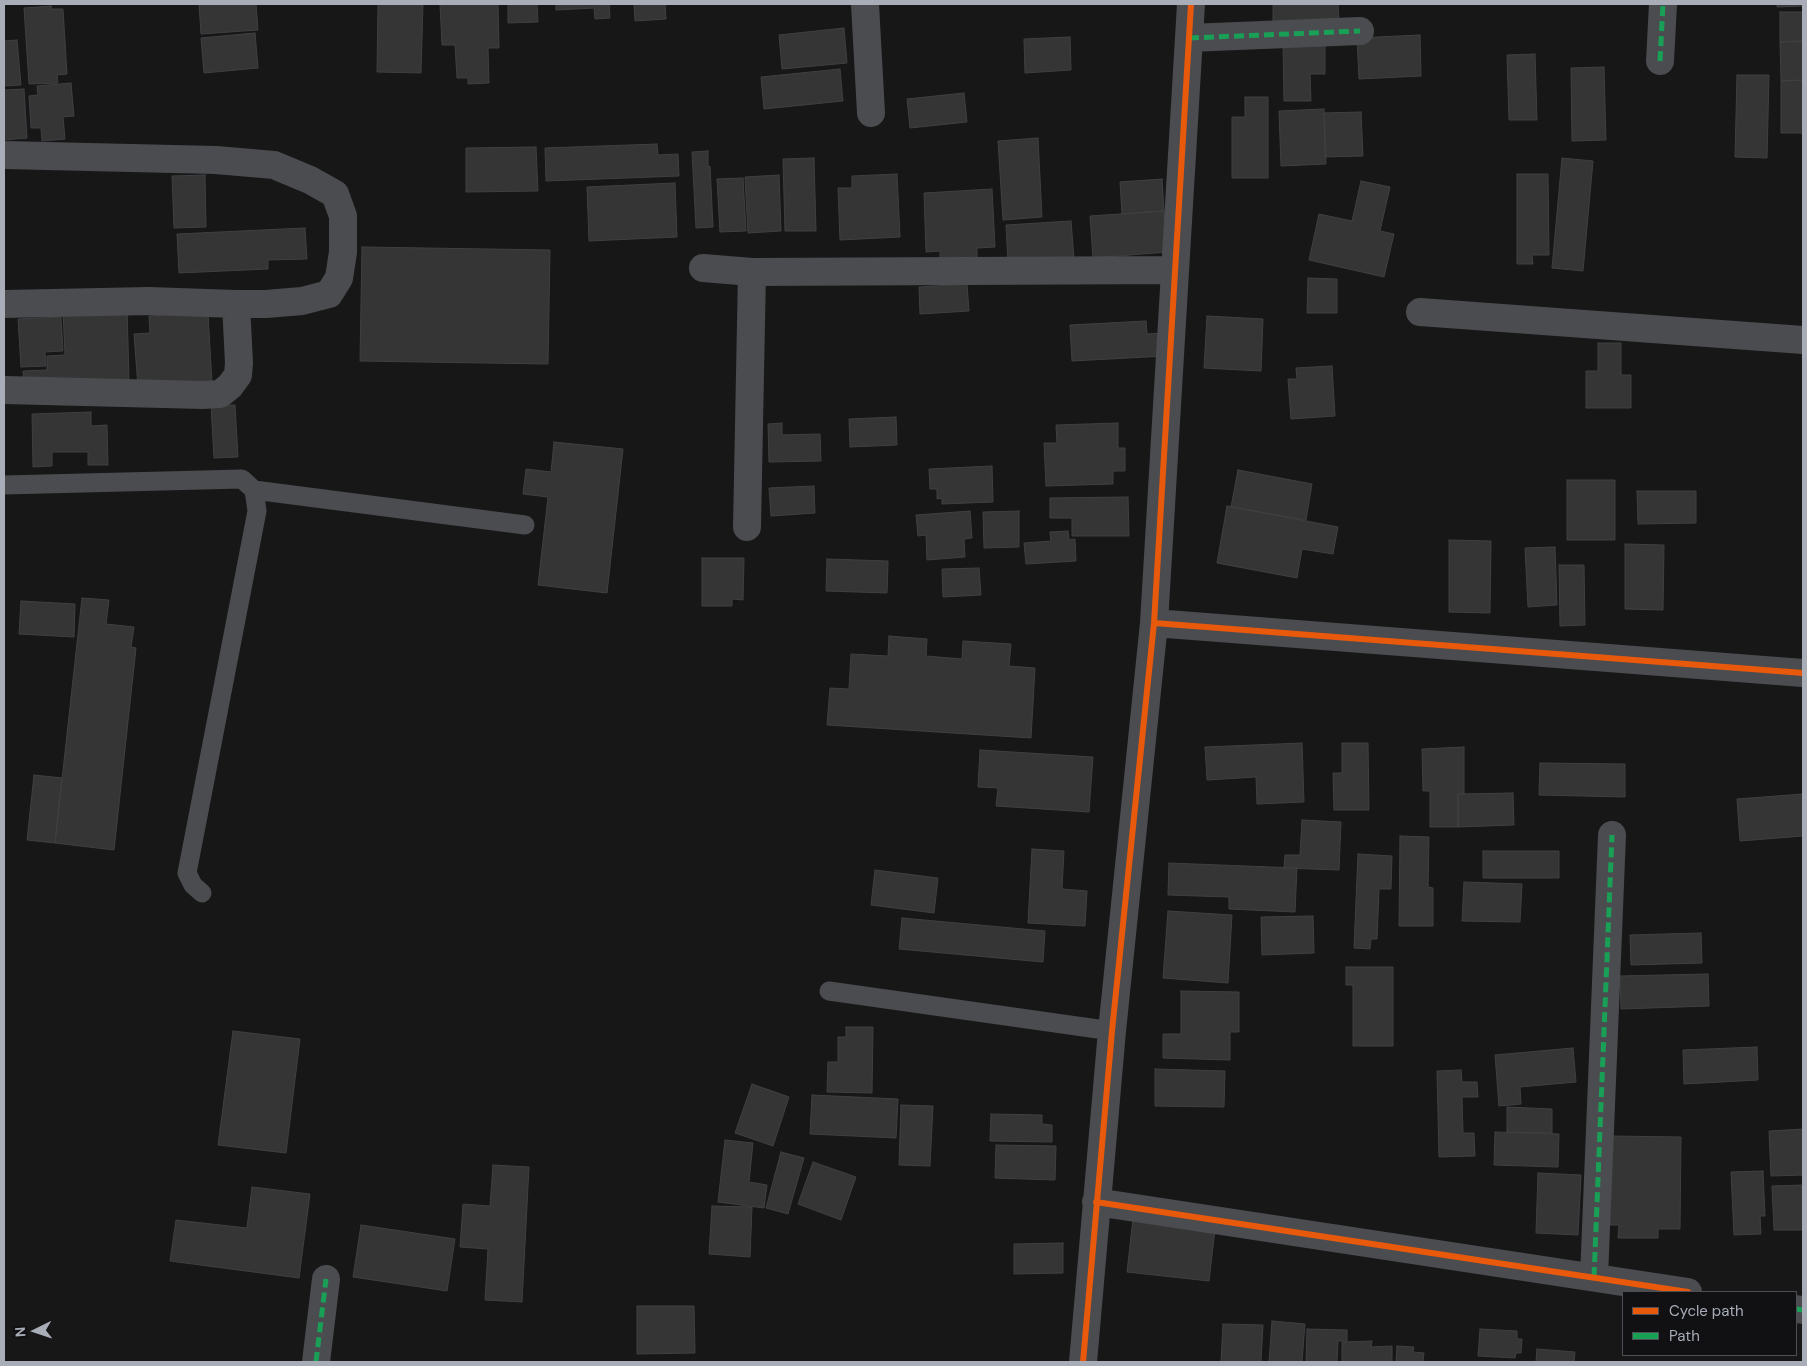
<!DOCTYPE html>
<html>
<head>
<meta charset="utf-8">
<style>
  body { margin:0 }
  #map { position:relative; width:1807px; height:1366px; overflow:hidden; background:#171717; font-family:"DM Sans",sans-serif }
  canvas { display:block }
  .frame { position:absolute; inset:0; border:5px solid #a8adb8; pointer-events:none }
  .legend { position:absolute; left:1622px; top:1291px; width:175px; height:65px; box-sizing:border-box; background:#111113; border:1px solid #4d4f55; margin:0; padding:6px 9px; list-style:none; font-size:15px; color:#a8adb8 }
  .legend li { display:flex; align-items:center; gap:10px; height:25px }
  .legend b { width:25px; border:1px solid #4d4f55 }
  .north { position:absolute; left:10px; top:1306px; width:50px; height:50px; -webkit-text-stroke:4px #111113; paint-order:stroke; rotate:266deg; font-size:14px; font-weight:700; line-height:20px; text-align:center; color:#a8adb8 }
  .north::after { content:''; display:block; margin:auto; width:18px; height:22px; background:#a8adb8; clip-path:polygon(50% 0,100% 100%,50% 72%,0 100%) }
</style>
</head>
<body>
<div id="map">
<canvas width="1807" height="1366"></canvas>
<div class="frame"></div>
<ul class="legend">
<li><b style="height:6px;background:#e8590c"></b>Cycle path</li>
<li><b style="height:6px;background:#1a9f57"></b>Path</li>
</ul>
<div class="north">N</div>
</div>
<script>
const ctx = document.querySelector('canvas').getContext('2d');
ctx.lineJoin = 'round';
function fillPath(path, color) {
  ctx.fillStyle = color;
  ctx.fill(path, 'evenodd');
}
function poly(rows) {
  const path = new Path2D();
  for (const r of rows) {
    path.moveTo(r[0], r[1]);
    for (let i = 2; i < r.length; i += 2) path.lineTo(r[i], r[i + 1]);
  }
  return path;
}
function stroke(path, color, width, dash) {
  ctx.strokeStyle = color;
  ctx.lineWidth = width;
  ctx.lineCap = dash ? 'butt' : 'round';
  ctx.setLineDash(dash || []);
  ctx.stroke(path);
}
const building = poly([
  [199,4,256,4,258,30,201,34,199,4],
  [378,4,423,4,421,73,377,72,378,4],
  [440,4,498,4,499,48,488,48,489,83,468,84,468,78,457,78,455,45,442,45,440,4],
  [508,4,537,4,538,22,508,23,508,4],
  [556,4,609,4,610,18,595,19,594,8,556,10,556,4],
  [634,4,665,4,666,19,635,21,634,4],
  [1273,4,1338,4,1339,21,1273,24,1273,4],
  [1777,4,1803,4,1803,6,1777,7,1777,4],
  [51,6,51,9,63,9,67,74,57,75,58,83,29,84,24,8,51,6],
  [1780,12,1803,12,1803,41,1780,42,1780,12],
  [844,28,847,63,782,69,779,35,844,28],
  [255,33,258,68,204,73,201,38,255,33],
  [1420,35,1421,76,1359,79,1357,38,1420,35],
  [1070,37,1071,70,1025,73,1024,39,1070,37],
  [17,40,21,85,4,86,4,41,17,40],
  [1803,41,1803,80,1781,81,1780,42,1803,41],
  [1283,43,1325,43,1325,74,1310,74,1311,101,1284,101,1283,43],
  [1535,54,1537,120,1509,120,1507,55,1535,54],
  [1604,67,1606,140,1572,141,1571,68,1604,67],
  [840,69,843,101,764,109,761,77,840,69],
  [1737,75,1769,75,1767,158,1735,157,1737,75],
  [1803,80,1803,133,1781,133,1781,81,1803,80],
  [71,83,74,116,63,117,65,139,42,141,41,128,31,128,29,96,38,95,37,86,71,83],
  [24,89,27,138,4,140,4,90,24,89],
  [964,93,967,122,910,128,907,99,964,93],
  [1245,97,1268,97,1268,178,1232,178,1232,117,1245,117,1245,97],
  [1324,109,1326,164,1281,166,1279,111,1324,109],
  [1361,112,1363,156,1325,157,1324,113,1361,112],
  [1038,138,1042,217,1003,220,998,141,1038,138],
  [657,144,658,155,678,154,679,176,546,181,545,148,657,144],
  [536,147,538,191,466,192,466,148,536,147],
  [708,151,708,167,710,166,713,227,696,228,692,152,708,151],
  [814,158,816,231,785,231,783,159,814,158],
  [1562,158,1593,161,1583,271,1552,268,1562,158],
  [897,174,900,237,840,240,838,188,852,188,852,176,897,174],
  [1517,174,1548,174,1549,255,1532,255,1533,264,1517,264,1517,174],
  [205,175,206,227,174,228,172,176,205,175],
  [779,175,781,231,748,233,745,177,779,175],
  [743,178,746,231,720,232,717,179,743,178],
  [1162,179,1164,211,1122,214,1120,182,1162,179],
  [1361,181,1390,187,1380,231,1394,234,1384,277,1309,260,1319,214,1352,221,1361,181],
  [675,183,677,237,589,241,587,187,675,183],
  [992,189,995,247,977,248,977,257,940,259,940,251,926,252,924,193,992,189],
  [1164,211,1167,252,1093,258,1090,216,1164,211],
  [1071,221,1074,258,1008,262,1006,225,1071,221],
  [305,228,307,259,268,260,268,269,179,273,177,234,305,228],
  [362,247,550,250,548,364,360,361,362,247],
  [1308,278,1337,279,1337,313,1307,313,1308,278],
  [967,284,969,311,920,314,919,287,967,284],
  [127,307,129,380,24,384,23,371,47,370,47,356,65,355,63,310,127,307],
  [208,313,212,383,138,387,134,334,150,333,149,316,208,313],
  [1207,316,1263,319,1261,371,1204,368,1207,316],
  [61,317,63,351,45,352,46,366,21,367,18,319,61,317],
  [1146,321,1147,334,1163,333,1165,356,1072,361,1070,325,1146,321],
  [1598,343,1621,343,1621,375,1631,375,1631,408,1586,408,1586,371,1598,371,1598,343],
  [1332,366,1335,416,1291,419,1288,379,1297,379,1296,368,1332,366],
  [211,405,235,405,238,457,214,458,211,405],
  [91,412,91,426,107,425,108,465,88,465,88,452,52,452,52,466,33,467,32,414,91,412],
  [896,417,897,445,850,447,849,419,896,417],
  [782,423,782,435,820,434,821,461,769,462,768,424,782,423],
  [1118,423,1118,448,1125,448,1125,471,1113,471,1113,484,1046,486,1044,443,1057,443,1056,425,1118,423],
  [554,442,623,449,607,593,538,585,548,497,523,494,526,469,551,472,554,442],
  [992,466,993,502,942,504,942,498,937,499,937,489,930,489,929,469,992,466],
  [1238,470,1312,484,1306,520,1231,507,1238,470],
  [1567,480,1615,480,1615,540,1567,540,1567,480],
  [814,486,815,513,771,516,769,488,814,486],
  [1637,491,1696,491,1696,523,1638,524,1637,491],
  [1128,497,1129,536,1072,536,1072,518,1050,518,1050,498,1128,497],
  [1227,506,1338,527,1333,554,1302,549,1297,578,1217,563,1227,506],
  [970,511,972,538,964,539,965,557,927,560,926,535,918,536,916,515,970,511],
  [1019,511,1019,547,984,548,983,512,1019,511],
  [1068,531,1069,540,1075,539,1076,561,1026,564,1024,543,1051,541,1050,532,1068,531],
  [1449,540,1491,541,1490,613,1449,612,1449,540],
  [1625,544,1664,545,1663,610,1625,609,1625,544],
  [1555,547,1557,605,1528,607,1525,548,1555,547],
  [702,558,744,558,743,600,732,599,732,606,702,606,702,558],
  [827,559,888,561,887,593,826,591,827,559],
  [1559,565,1584,565,1585,625,1560,626,1559,565],
  [979,568,981,595,943,597,942,569,979,568],
  [82,598,109,600,106,624,134,627,131,647,136,648,114,850,55,843,82,598],
  [21,601,75,604,74,637,19,634,21,601],
  [889,636,927,639,926,656,962,659,963,641,1011,644,1009,666,1035,668,1031,738,827,725,830,688,849,689,851,654,888,656,889,636],
  [1302,743,1304,802,1257,804,1256,777,1207,780,1205,747,1302,743],
  [1342,743,1368,743,1369,810,1334,810,1333,773,1342,773,1342,743],
  [1464,747,1464,794,1458,794,1458,827,1430,827,1430,791,1423,791,1422,749,1464,747],
  [980,750,1093,757,1089,812,996,806,998,788,978,787,980,750],
  [1540,763,1625,764,1625,797,1539,795,1540,763],
  [34,775,62,778,55,843,27,840,34,775],
  [1513,793,1514,825,1458,827,1458,794,1513,793],
  [1803,794,1803,836,1740,841,1737,799,1803,794],
  [1302,820,1341,822,1339,870,1284,868,1285,855,1300,855,1302,820],
  [1400,836,1429,837,1428,887,1433,888,1433,926,1399,926,1400,836],
  [1032,849,1064,851,1062,889,1087,891,1085,926,1028,923,1032,849],
  [1483,851,1559,851,1559,878,1483,878,1483,851],
  [1358,854,1392,856,1391,889,1379,889,1377,939,1371,939,1370,949,1354,948,1358,854],
  [1169,863,1297,868,1295,912,1229,909,1229,897,1168,895,1169,863],
  [875,870,938,878,934,913,871,905,875,870],
  [1464,882,1522,884,1520,922,1462,921,1464,882],
  [1168,911,1232,915,1228,983,1163,978,1168,911],
  [1313,916,1314,953,1262,955,1261,917,1313,916],
  [902,918,1045,931,1043,962,899,949,902,918],
  [1701,933,1702,963,1631,965,1630,935,1701,933],
  [1346,967,1393,967,1393,1046,1353,1046,1353,985,1346,985,1346,967],
  [1708,974,1709,1006,1621,1009,1620,976,1708,974],
  [1181,991,1239,992,1239,1032,1230,1032,1230,1060,1163,1058,1163,1034,1181,1034,1181,991],
  [846,1027,873,1027,872,1093,827,1092,828,1062,838,1062,838,1037,846,1037,846,1027],
  [233,1031,300,1039,286,1153,218,1145,233,1031],
  [1757,1047,1758,1080,1684,1084,1683,1050,1757,1047],
  [1573,1048,1576,1082,1520,1087,1521,1104,1499,1106,1495,1055,1573,1048],
  [1155,1069,1225,1071,1224,1107,1155,1106,1155,1069],
  [1461,1070,1462,1082,1477,1082,1478,1097,1462,1097,1463,1133,1474,1133,1475,1156,1439,1157,1437,1071,1461,1070],
  [752,1084,789,1097,773,1146,735,1133,752,1084],
  [812,1095,898,1099,896,1138,810,1134,812,1095],
  [901,1105,933,1106,930,1166,899,1165,901,1105],
  [1507,1107,1552,1109,1552,1133,1507,1132,1507,1107],
  [991,1114,1042,1115,1042,1124,1052,1125,1052,1142,990,1141,991,1114],
  [1803,1129,1803,1175,1771,1176,1769,1131,1803,1129],
  [1495,1132,1559,1134,1558,1167,1494,1165,1495,1132],
  [1610,1136,1681,1137,1680,1229,1658,1229,1658,1238,1618,1238,1619,1225,1608,1225,1610,1136],
  [725,1140,753,1143,749,1182,767,1185,764,1208,718,1202,725,1140],
  [996,1145,1056,1146,1055,1180,995,1178,996,1145],
  [781,1152,804,1158,788,1214,766,1208,781,1152],
  [813,1162,856,1177,841,1220,798,1204,813,1162],
  [493,1165,529,1167,522,1302,485,1300,488,1249,460,1247,463,1204,490,1206,493,1165],
  [1763,1171,1765,1216,1760,1216,1761,1234,1734,1235,1731,1172,1763,1171],
  [1538,1173,1581,1175,1578,1235,1536,1233,1538,1173],
  [1803,1185,1803,1230,1774,1230,1772,1186,1803,1185],
  [252,1187,310,1194,299,1278,170,1261,176,1220,247,1228,252,1187],
  [712,1206,752,1207,750,1257,709,1254,712,1206],
  [1133,1219,1215,1229,1209,1281,1127,1272,1133,1219],
  [361,1225,455,1239,447,1291,353,1277,361,1225],
  [1063,1243,1063,1273,1014,1274,1014,1244,1063,1243],
  [637,1306,694,1306,695,1353,637,1354,637,1306],
  [1272,1321,1305,1324,1302,1362,1269,1362,1272,1321],
  [1223,1324,1263,1325,1261,1362,1221,1362,1223,1324],
  [1307,1329,1347,1330,1347,1341,1338,1341,1337,1362,1306,1362,1307,1329],
  [1480,1329,1517,1331,1517,1339,1522,1339,1521,1353,1516,1353,1515,1358,1478,1356,1480,1329],
  [1372,1341,1371,1347,1392,1346,1392,1362,1342,1362,1342,1342,1372,1341],
  [1397,1346,1414,1347,1413,1352,1424,1353,1423,1362,1396,1362,1397,1346],
  [1537,1349,1575,1352,1574,1362,1536,1362,1537,1349]
]);
const lane = poly([
  [4,485,242,479,254,490,257,511,187,873,193,885,202,893],
  [254,490,525,525],
  [829,991,1112,1031]
]);
const street = poly([
  [865,4,871,113],
  [1189,38,1360,31],
  [1660,61,1663,4],
  [4,155,216,160,274,165,310,180,335,194,343,216,343,252,339,278,329,294,302,301,266,304,236,304],
  [703,268,752,272,1175,270],
  [4,304,149,301,236,304,239,363,238,375,230,386,220,394,203,395,4,390],
  [1420,312,1803,340],
  [747,527,752,272],
  [1154,623,1803,673],
  [1096,1202,1688,1292],
  [1594,1277,1612,835],
  [1796,1309,1803,1310],
  [316,1362,326,1279],
  [1083,1362,1112,1031,1154,623,1191,4]
]);
const quiet = poly([
  [1189,38,1360,31],
  [1660,61,1663,4],
  [1594,1277,1612,835],
  [1796,1309,1803,1310],
  [316,1362,326,1279]
]);
const cycleway = poly([
  [1154,623,1803,673],
  [1096,1202,1688,1292],
  [1083,1362,1112,1031,1154,623,1191,4]
]);
fillPath(building, '#353536');
stroke(building, '#3f4043', 1);
stroke(lane, '#4b4c50', 19);
stroke(street, '#4b4c50', 28);
stroke(quiet, '#1a9f57', 5, [10, 5]);
stroke(cycleway, '#e8590c', 6);
</script>
</body>
</html>
